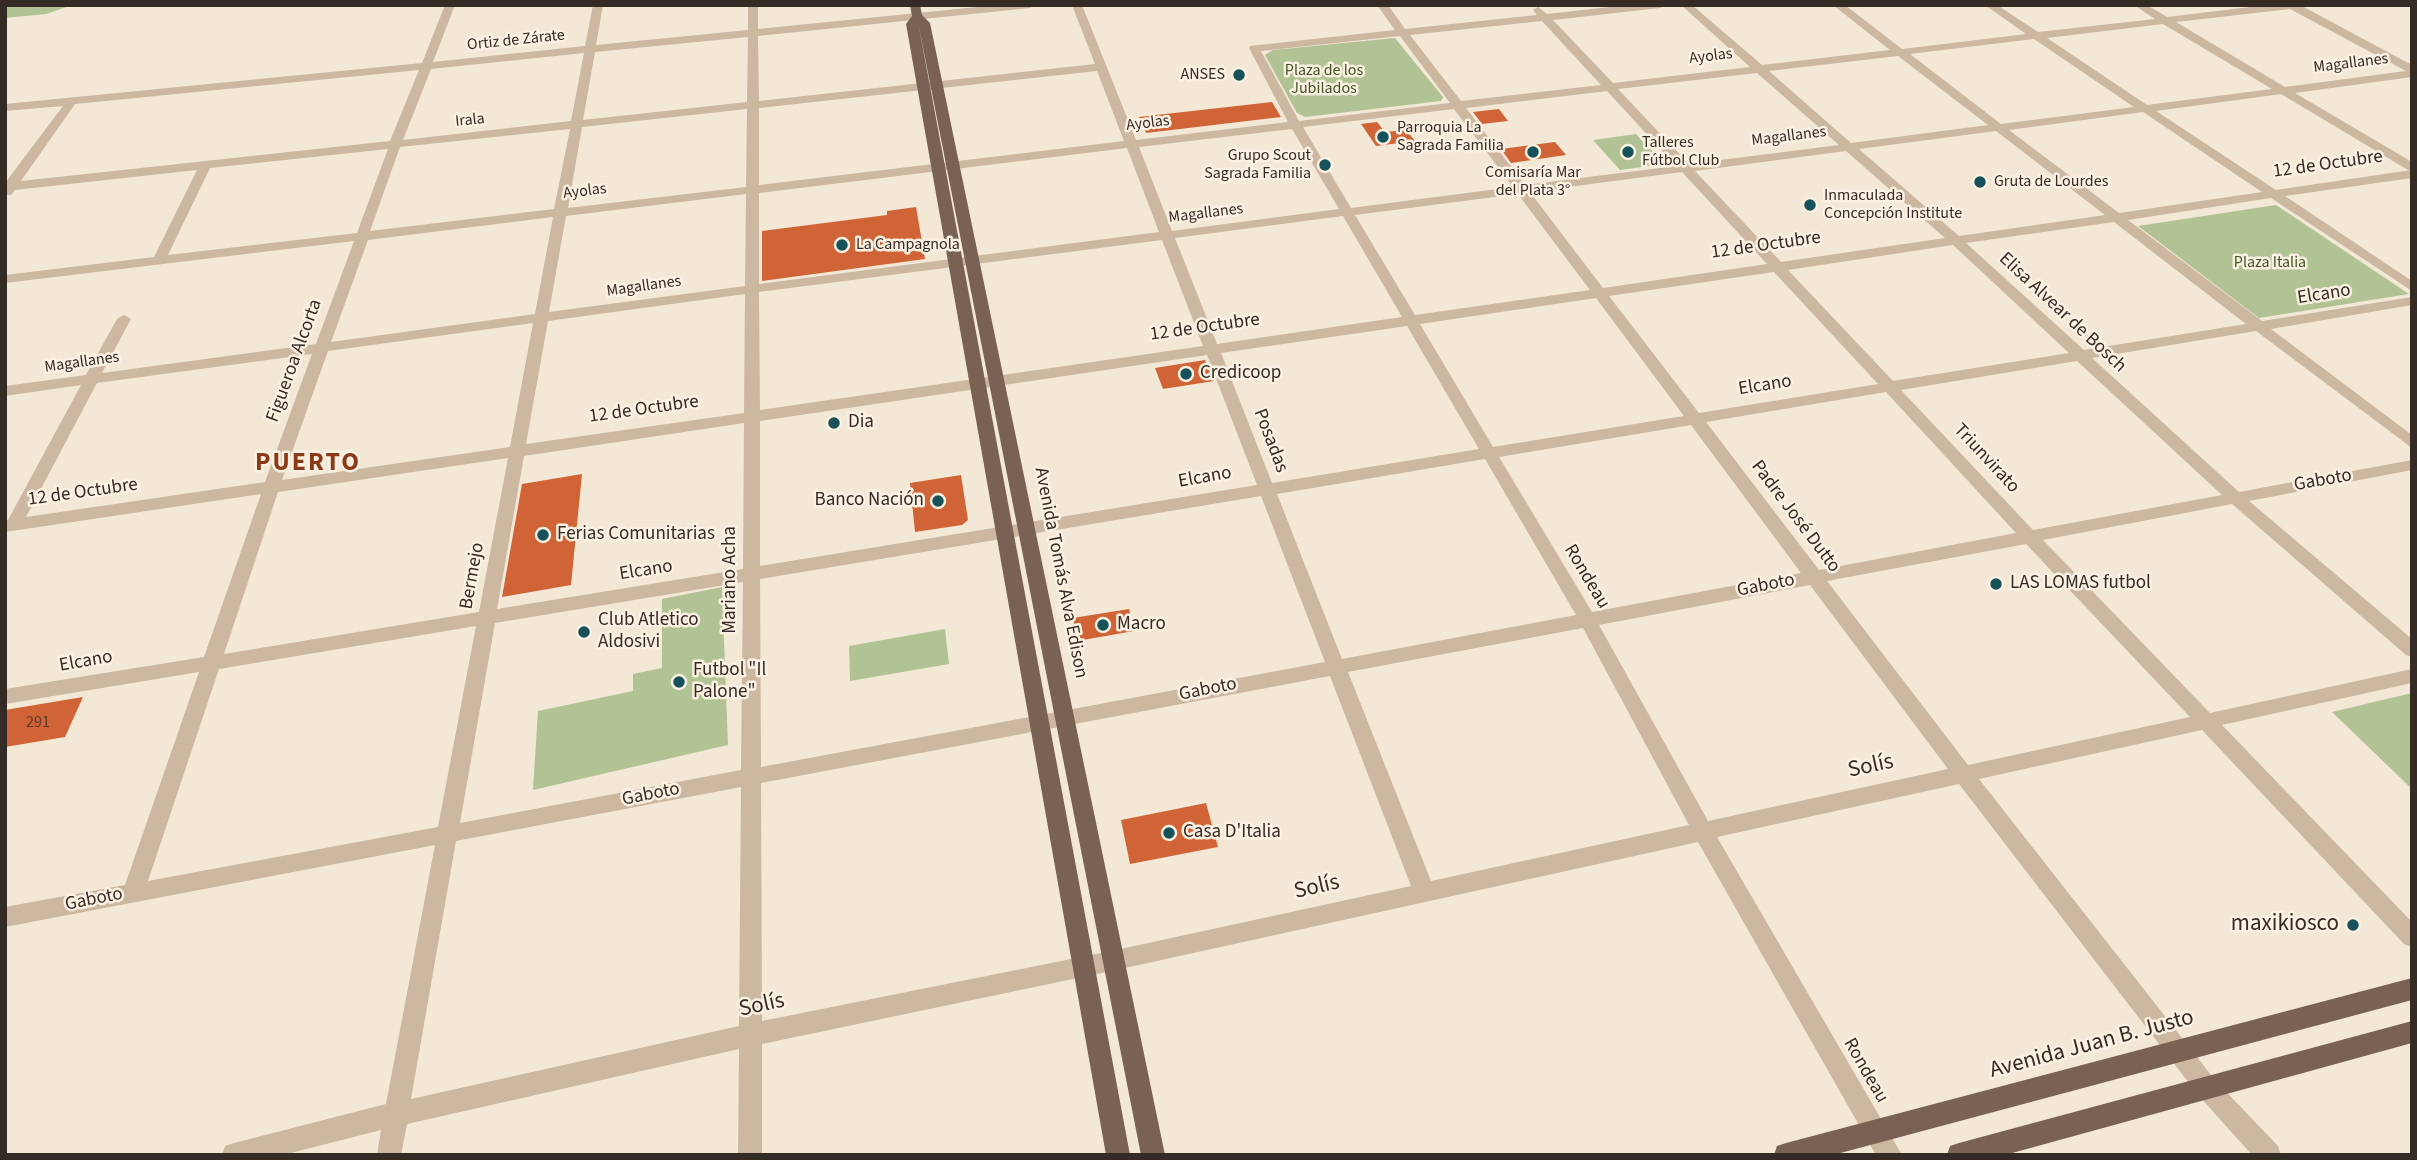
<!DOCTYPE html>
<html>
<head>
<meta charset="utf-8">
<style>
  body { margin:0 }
  #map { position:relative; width:2417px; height:1160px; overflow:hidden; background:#f3e7d6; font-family:"Source Sans 3",sans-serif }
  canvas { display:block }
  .frame { position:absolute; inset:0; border:7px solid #352b25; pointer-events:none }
</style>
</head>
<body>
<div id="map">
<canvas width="2417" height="1160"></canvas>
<div class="frame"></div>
</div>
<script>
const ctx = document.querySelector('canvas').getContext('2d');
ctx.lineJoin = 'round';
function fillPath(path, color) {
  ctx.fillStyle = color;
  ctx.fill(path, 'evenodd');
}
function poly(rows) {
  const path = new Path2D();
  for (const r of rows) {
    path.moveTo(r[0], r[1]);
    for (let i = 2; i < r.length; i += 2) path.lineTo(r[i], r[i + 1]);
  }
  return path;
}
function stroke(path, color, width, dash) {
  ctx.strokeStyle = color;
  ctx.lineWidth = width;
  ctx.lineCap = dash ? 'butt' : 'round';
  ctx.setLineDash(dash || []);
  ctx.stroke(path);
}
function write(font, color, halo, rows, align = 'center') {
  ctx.font = font + ' "Source Sans 3",sans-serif';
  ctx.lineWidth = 5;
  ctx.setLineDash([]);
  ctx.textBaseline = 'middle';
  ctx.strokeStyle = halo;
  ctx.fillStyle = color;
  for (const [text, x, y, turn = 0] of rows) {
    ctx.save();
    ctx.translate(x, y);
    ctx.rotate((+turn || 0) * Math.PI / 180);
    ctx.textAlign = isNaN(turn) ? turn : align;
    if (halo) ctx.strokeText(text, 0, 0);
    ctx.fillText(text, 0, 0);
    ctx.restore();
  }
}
const green = poly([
  [5,5,72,5,46,14,5,18],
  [1395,38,1443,97,1441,101,1305,117,1297,113,1265,55,1273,50],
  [1636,134,1664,164,1620,170,1593,140],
  [2276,205,2409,294,2259,318,2138,226],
  [722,587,728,745,533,790,538,711,633,691,633,674,662,668,662,599],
  [945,629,949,664,850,681,849,646],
  [2412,693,2412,789,2332,712]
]);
const building = poly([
  [1272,102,1281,117,1146,133,1139,117],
  [1499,109,1508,121,1482,124,1473,112],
  [1377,122,1385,132,1406,130,1415,141,1376,146,1361,124],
  [1555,142,1566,155,1511,163,1501,149],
  [916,207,925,259,762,281,762,231,887,215,887,211],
  [1205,360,1214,381,1163,389,1155,368],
  [582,474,571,585,502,597,522,484],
  [961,475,968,520,962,525,915,532,910,483],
  [1129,609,1134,631,1077,641,1073,618],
  [83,697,65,737,5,747,5,710],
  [1206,803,1218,847,1130,864,1121,820]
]);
const minor = poly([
  [445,5,455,5,433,62,585,46,593,5,603,5,596,45,748,30,748,5,758,5,758,29,997,5,1035,5,1030,8,758,36,759,101,1095,64,1072,5,1082,5,1136,140,1288,122,1249,48,1250,46,1395,30,1377,5,1388,5,1405,29,1537,15,1533,10,1538,7,1547,14,1628,5,1665,5,1660,8,1553,20,1613,83,1750,67,1681,5,1692,5,1762,65,1890,50,1833,5,1845,5,1902,49,2026,34,1985,5,1997,5,2038,32,2155,19,2134,5,2147,5,2167,17,2267,5,2300,5,2412,65,2412,77,2295,93,2412,162,2412,178,2285,196,2412,281,2412,291,2271,198,2128,220,2262,321,2412,297,2412,305,2271,329,2412,435,2412,448,2256,331,2092,358,2239,492,2412,460,2412,470,2249,501,2412,639,2412,657,2406,655,2232,504,2043,540,2210,713,2412,669,2412,683,2222,725,2412,922,2412,947,2404,944,2202,730,1979,779,2215,1080,2278,1146,2281,1155,2252,1155,2199,1096,1959,784,1717,837,1902,1155,1876,1155,1698,842,1116,970,762,1044,762,1155,738,1155,739,1049,407,1124,401,1155,377,1155,381,1130,283,1155,222,1155,225,1146,234,1143,386,1104,435,845,5,927,5,907,125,885,199,672,5,704,5,689,204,657,261,494,5,532,5,520,8,520,81,385,5,396,5,386,86,375,117,319,124,315,131,319,102,373,316,344,354,241,5,283,5,275,154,257,197,170,15,190,11,195,5,195,5,183,63,106,5,111,5,104,422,63,445,5],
  [2290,9,2406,71,2285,87,2176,22,2290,9],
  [1542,21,1601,85,1461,101,1410,35,1542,21],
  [2163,24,2272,89,2147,105,2047,38,2163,24],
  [1400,36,1450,103,1299,121,1261,51,1400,36],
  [748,37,747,102,583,120,595,52,748,37],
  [2034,39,2134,107,2001,124,1910,54,2034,39],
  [584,53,571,121,403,140,431,69,584,53],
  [1898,56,1988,125,1851,143,1769,71,1898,56],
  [419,70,390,141,21,181,75,104,419,70],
  [1097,71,1124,141,759,185,759,108,1097,71],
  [1757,73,1839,145,1689,164,1618,89,1757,73],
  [1607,91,1676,166,1525,185,1466,108,1607,91],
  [2281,94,2408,170,2411,170,2276,190,2156,111,2281,94],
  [747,109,746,187,568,208,582,127,747,109],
  [1454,109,1513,187,1351,208,1303,127,1454,109],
  [2143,112,2262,192,2119,213,2009,130,2143,112],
  [570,129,554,209,370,231,400,147,570,129],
  [1292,129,1339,209,1172,231,1139,147,1292,129],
  [1996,131,2105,215,1959,236,1859,149,1996,131],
  [1127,148,1159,232,759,284,759,193,1127,148],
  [388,149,357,233,168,255,210,168,388,149],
  [1846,151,1945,238,1781,262,1695,171,1846,151],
  [1682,172,1767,264,1603,288,1530,192,1682,172],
  [746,194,745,286,549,312,566,216,746,194],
  [1518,194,1590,290,1415,315,1355,215,1518,194],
  [1343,216,1402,317,1217,344,1175,238,1343,216],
  [553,217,535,314,331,342,368,240,553,217],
  [2114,222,2246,324,2084,350,1966,243,2114,222],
  [1162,240,1203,346,760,410,759,292,1162,240],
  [1953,245,2069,353,1893,381,1788,270,1953,245],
  [1774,272,1878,384,1699,413,1609,296,1774,272],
  [745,294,744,413,526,444,548,321,745,294],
  [1596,298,1684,416,1493,447,1420,324,1596,298],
  [533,323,510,447,282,480,328,351,533,323],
  [1407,326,1479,449,1272,483,1221,353,1407,326],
  [312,354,265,482,26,517,97,383,312,354],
  [1207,355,1257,485,760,566,760,421,1207,355],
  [2077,361,2222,495,2033,530,1901,390,2077,361],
  [1886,392,2016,533,1819,570,1706,422,1886,392],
  [744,423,743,569,497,609,524,456,744,423],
  [1691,425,1801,573,1592,612,1499,457,1691,425],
  [508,458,479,612,224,654,278,492,508,458],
  [1485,459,1576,615,1342,659,1277,494,1485,459],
  [1261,496,1325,662,761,767,760,579,1261,496],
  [2026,544,2190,717,1968,765,1827,581,2026,544],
  [743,582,741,770,460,823,495,623,743,582],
  [1810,585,1948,769,1708,821,1599,625,1810,585],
  [476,626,438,827,148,881,219,669,476,626],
  [1583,628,1689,825,1431,881,1348,672,1583,628],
  [1330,676,1411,886,1116,950,762,1021,761,783,1330,676],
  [741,787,739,1026,411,1099,456,841,741,787]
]);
const major = poly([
  [910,5,920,5,922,15,930,23,1165,1155,1141,1155,918,22,1130,1155,1106,1155,906,24,912,16,910,5],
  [2412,978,2412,1000,1833,1155,1774,1155,1777,1146,1786,1143,2412,978],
  [2412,1021,2412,1043,2005,1155,1947,1155,1950,1146,1959,1143,2412,1021]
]);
const markers = [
  [1239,75,7,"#17525a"],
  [1383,137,7,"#17525a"],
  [1533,152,7,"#17525a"],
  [1628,152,7,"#17525a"],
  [1325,165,7,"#17525a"],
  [1980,182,7,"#17525a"],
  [1810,205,7,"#17525a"],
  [842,245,7,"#17525a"],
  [1186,374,7,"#17525a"],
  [834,423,7,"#17525a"],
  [938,501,7,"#17525a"],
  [543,535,7,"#17525a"],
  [1996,584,7,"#17525a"],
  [1103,625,7,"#17525a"],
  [584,632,7,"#17525a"],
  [679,682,7,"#17525a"],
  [1169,833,7,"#17525a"],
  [2353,925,7,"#17525a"]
];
const farStreetnames = [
  ["Ortiz de Zárate",516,41,-6],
  ["Ayolas",1711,57,-7],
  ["Magallanes",2351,64,-7],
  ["Irala",470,121,-6],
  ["Ayolas",1148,124,-7],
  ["Magallanes",1789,137,-7],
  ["Ayolas",585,192,-7],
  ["Magallanes",1206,214,-7],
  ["Magallanes",644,287,-8],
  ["Magallanes",82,363,-8]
];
const farParknames = [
  ["Plaza de los",1324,71],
  ["Jubilados",1324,89],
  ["Plaza Italia",2270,263]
];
const farPoinames = [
  ["ANSES",1225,75,"right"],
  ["Parroquia La",1397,128],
  ["Sagrada Familia",1397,146],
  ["Talleres",1642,143],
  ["Fútbol Club",1642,161],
  ["Grupo Scout",1311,156,"right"],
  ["Sagrada Familia",1311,174,"right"],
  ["Comisaría Mar",1533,173,"center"],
  ["del Plata 3°",1533,191,"center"],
  ["Gruta de Lourdes",1994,182],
  ["Inmaculada",1824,196],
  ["Concepción Institute",1824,214],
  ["La Campagnola",856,245]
];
const numberNames = [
  ["291",38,723]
];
const streetNames = [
  ["12 de Octubre",2328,165,-8],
  ["12 de Octubre",1766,246,-8],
  ["Elcano",2324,295,-9],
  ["Elisa Alvear de Bosch",2062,313,43],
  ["12 de Octubre",1205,328,-8],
  ["Figueroa Alcorta",295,361,-70],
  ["Elcano",1765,386,-9],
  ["12 de Octubre",644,410,-8],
  ["Posadas",1270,441,69],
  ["Triunvirato",1986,459,47],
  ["Elcano",1205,478,-10],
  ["Gaboto",2323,481,-10],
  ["12 de Octubre",83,493,-8],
  ["Padre José Dutto",1795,517,53],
  ["Elcano",646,571,-9],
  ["Avenida Tomás Alva Edison",1060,573,79],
  ["Bermejo",473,576,-80],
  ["Rondeau",1586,577,59],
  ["Mariano Acha",731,580,-90],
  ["Gaboto",1766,586,-11],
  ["Elcano",86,662,-10],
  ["Gaboto",1208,690,-11],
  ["Gaboto",651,795,-11],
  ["Gaboto",94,900,-11],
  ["Rondeau",1865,1071,60]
];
const poiNames = [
  ["Credicoop",1200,374],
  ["Dia",848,423],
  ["Banco Nación",924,501,"right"],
  ["Ferias Comunitarias",557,535],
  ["LAS LOMAS futbol",2010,584],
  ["Club Atletico",598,621],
  ["Aldosivi",598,643],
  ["Macro",1117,625],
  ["Futbol \"Il",693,671],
  ["Palone\"",693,693],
  ["Casa D'Italia",1183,833]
];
const nearStreetnames = [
  ["Solís",1871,767,-12],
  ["Solís",1317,888,-13],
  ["Solís",762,1006,-12],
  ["Avenida Juan B. Justo",2092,1045,-15]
];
const nearPoinames = [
  ["maxikiosco",2339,925]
];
const districtNames = [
  ["PUERTO",308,464]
];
fillPath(green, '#b1c395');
fillPath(building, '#d16436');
fillPath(minor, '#ccb7a1');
fillPath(major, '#796254');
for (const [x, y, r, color] of markers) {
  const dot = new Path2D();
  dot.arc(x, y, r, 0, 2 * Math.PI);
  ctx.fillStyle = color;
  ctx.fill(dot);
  stroke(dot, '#faf1e2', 2.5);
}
write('16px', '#352b25', '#faf1e2', farStreetnames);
write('16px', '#425626', '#faf1e2', farParknames);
write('16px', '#352b25', '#faf1e2', farPoinames, 'left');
write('16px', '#5c3929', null, numberNames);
write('19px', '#352b25', '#faf1e2', streetNames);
write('19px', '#352b25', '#faf1e2', poiNames, 'left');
write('23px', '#352b25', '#faf1e2', nearStreetnames);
write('23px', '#352b25', '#faf1e2', nearPoinames, 'right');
ctx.letterSpacing = '2px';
write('bold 26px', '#8b3917', '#faf1e2', districtNames);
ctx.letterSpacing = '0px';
</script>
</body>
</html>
